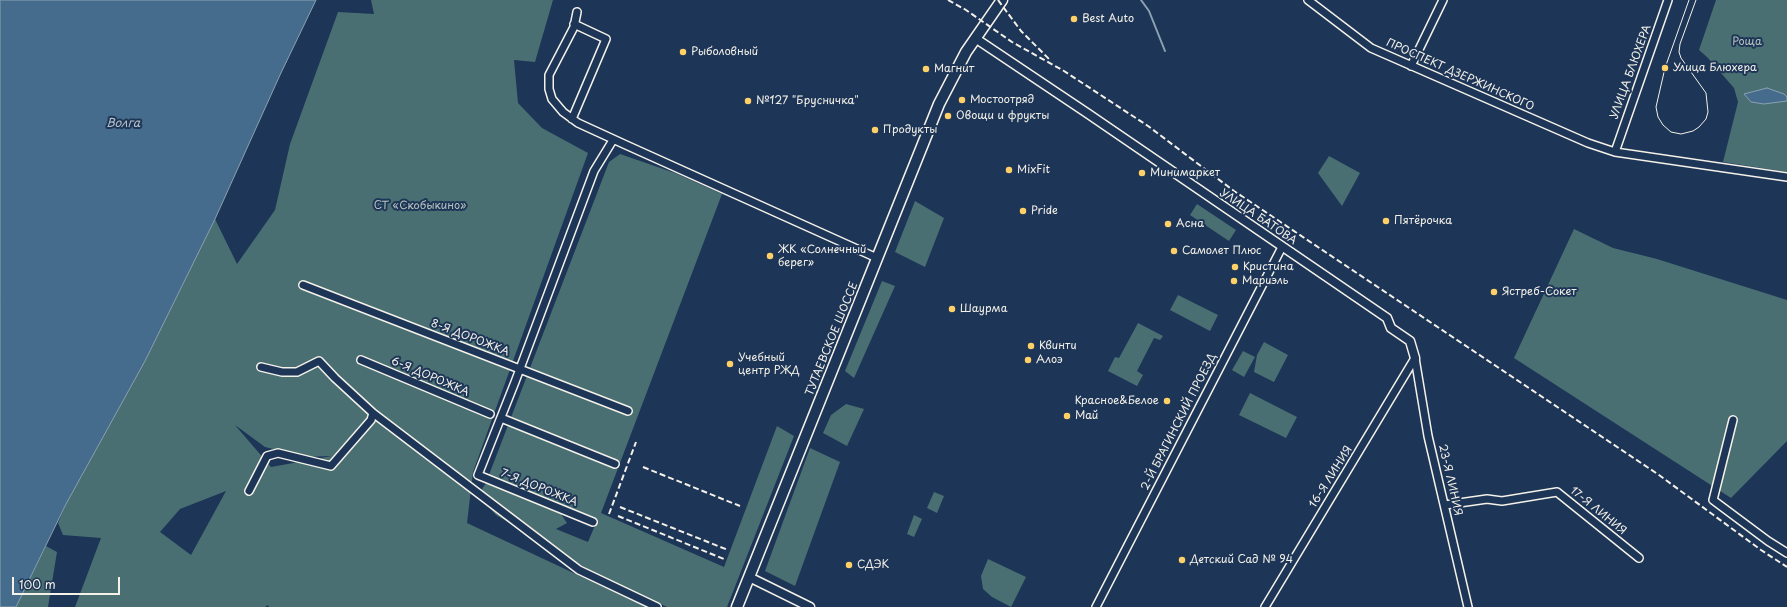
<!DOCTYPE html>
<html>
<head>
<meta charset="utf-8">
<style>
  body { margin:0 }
  #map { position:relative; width:1787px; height:607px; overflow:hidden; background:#1d3557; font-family:"Playpen Sans",sans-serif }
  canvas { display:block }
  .scale { position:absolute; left:12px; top:577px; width:108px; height:18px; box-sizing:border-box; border:2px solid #f4f1e8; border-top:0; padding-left:5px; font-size:12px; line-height:14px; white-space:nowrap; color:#f4f1e8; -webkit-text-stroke:3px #1d3557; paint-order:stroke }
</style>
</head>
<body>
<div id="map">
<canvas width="1787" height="607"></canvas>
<div class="scale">100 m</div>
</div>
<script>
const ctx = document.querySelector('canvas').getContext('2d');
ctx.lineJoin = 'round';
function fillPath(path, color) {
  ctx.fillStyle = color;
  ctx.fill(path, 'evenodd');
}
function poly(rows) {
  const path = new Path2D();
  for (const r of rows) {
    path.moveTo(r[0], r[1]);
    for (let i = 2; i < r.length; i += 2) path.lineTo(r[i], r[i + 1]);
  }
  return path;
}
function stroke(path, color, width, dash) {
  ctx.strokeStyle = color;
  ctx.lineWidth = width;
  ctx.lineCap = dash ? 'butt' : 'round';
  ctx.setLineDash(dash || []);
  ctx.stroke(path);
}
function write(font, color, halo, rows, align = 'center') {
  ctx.font = font + ' "Playpen Sans",sans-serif';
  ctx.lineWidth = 4;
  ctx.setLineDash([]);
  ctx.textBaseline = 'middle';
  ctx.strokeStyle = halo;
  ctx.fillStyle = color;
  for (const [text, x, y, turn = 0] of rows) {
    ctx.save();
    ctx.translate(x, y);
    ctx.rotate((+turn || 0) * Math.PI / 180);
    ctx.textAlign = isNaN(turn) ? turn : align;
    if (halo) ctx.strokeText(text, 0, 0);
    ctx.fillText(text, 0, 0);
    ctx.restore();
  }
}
const green = poly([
  [371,0,553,0,535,62,514,60,518,103,542,128,588,153,473,472,467,523,646,607,269,607,268,605,265,607,75,607,101,538,63,535,58,523,66,504,145,361,215,219,237,264,275,210,290,144,338,12,374,14],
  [235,425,265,447,306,457,332,456,271,467],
  [226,491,191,555,160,532,180,509],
  [1716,0,1787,0,1787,172,1723,162,1738,102,1734,88,1707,57,1699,50],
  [620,154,675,173,722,194,601,513,724,567,777,426,794,436,727,607,667,607,594,573,496,515,478,495,486,483,561,514,567,523,556,529,588,542,596,523,487,480,609,162],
  [1329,156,1360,173,1342,206,1318,173],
  [915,201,944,218,925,267,895,252],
  [1197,204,1236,230,1229,241,1190,215],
  [1574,229,1613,248,1657,259,1787,300,1787,441,1731,498,1514,358],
  [882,281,895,286,854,378,845,371],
  [1178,295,1218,315,1210,331,1170,310],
  [1138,323,1163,336,1160,340,1154,338,1137,371,1143,375,1137,386,1108,371,1115,357,1119,358],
  [1264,342,1288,355,1274,382,1254,372,1257,355],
  [1243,351,1255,357,1244,377,1232,370],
  [1250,393,1297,417,1286,438,1239,415],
  [846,404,864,409,847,446,823,433,831,415],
  [810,448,840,462,795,586,765,571],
  [934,492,944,496,937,513,927,508],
  [914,515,922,519,914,537,907,534],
  [46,546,57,552,48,607,16,607],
  [988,559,1026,577,1011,607,992,597,983,589,981,576]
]);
const water = poly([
  [0,0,316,0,280,75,215,219,145,361,66,504,16,607,0,607,0,0],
  [1767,88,1784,94,1787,97,1787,101,1764,104,1751,102,1744,94,1767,88]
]);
const stream = poly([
  [1141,0,1149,11,1165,51]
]);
const minor = poly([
  [1308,0,1371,48,1588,143,1615,152,1787,177],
  [577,12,574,27,549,75,549,89,552,99,563,112,578,123,626,145,877,258],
  [1411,66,1443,0],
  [572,119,606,39,574,24],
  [1615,152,1668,0],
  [303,285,628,411],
  [1415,358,1428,436,1468,607],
  [361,360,490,414],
  [261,367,282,372,297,372,319,361,335,378,373,413,579,570,657,607],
  [501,418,615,464],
  [1733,420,1713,500,1768,541,1787,553],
  [249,491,267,456,278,453,331,466,371,420,373,413],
  [1445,505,1487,499,1502,501,1557,492,1639,558],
  [593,522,478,475,515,382,594,171,613,140],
  [1096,607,1282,247],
  [1265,607,1415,358]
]);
const tertiary = poly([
  [975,38,1087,113,1387,318,1391,328,1410,341,1415,358],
  [749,577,810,607]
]);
const primary = poly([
  [737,607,939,104,966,52,1002,0]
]);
const tram = poly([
  [1689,0,1665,68,1656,107,1658,117,1663,125,1671,132,1681,134,1693,131,1699,127,1706,119,1708,112,1706,93,1681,58,1679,52,1680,44,1696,0]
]);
const rail = poly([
  [948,0,966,10,1012,42,1064,71,1148,126,1234,191,1659,475,1761,550,1787,567],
  [998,0,1021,31,1051,61],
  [643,467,740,506],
  [620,507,728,550],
  [609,514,636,442],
  [618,516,724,559]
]);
const markers = [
  [1074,19,4,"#ffd166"],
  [683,52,4,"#ffd166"],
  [1665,68,4,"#ffd166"],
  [926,69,4,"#ffd166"],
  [962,100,4,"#ffd166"],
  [748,101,4,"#ffd166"],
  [948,116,4,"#ffd166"],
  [875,130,4,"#ffd166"],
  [1009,170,4,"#ffd166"],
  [1142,173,4,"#ffd166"],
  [1023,211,4,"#ffd166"],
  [1386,221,4,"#ffd166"],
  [1168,224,4,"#ffd166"],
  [1174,251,4,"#ffd166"],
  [770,256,4,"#ffd166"],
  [1235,267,4,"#ffd166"],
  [1234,281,4,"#ffd166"],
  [1494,292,4,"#ffd166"],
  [952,309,4,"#ffd166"],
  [1031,346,4,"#ffd166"],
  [1028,360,4,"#ffd166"],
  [730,364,4,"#ffd166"],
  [1167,401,4,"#ffd166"],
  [1067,416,4,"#ffd166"],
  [1182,560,4,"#ffd166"],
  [849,565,4,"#ffd166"]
];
const poiNames = [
  ["Best Auto",1082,19],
  ["Рыболовный",691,52],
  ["Улица Блюхера",1673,68],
  ["Магнит",934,69],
  ["Мостоотряд",970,100],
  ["№127 \"Брусничка\"",756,101],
  ["Овощи и фрукты",956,116],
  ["Продукты",883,130],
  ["MixFit",1017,170],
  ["Минимаркет",1150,173],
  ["Pride",1031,211],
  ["Пятёрочка",1394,221],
  ["Асна",1176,224],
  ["ЖК «Солнечный",778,250],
  ["берег»",778,263],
  ["Самолет Плюс",1182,251],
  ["Кристина",1243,267],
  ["Мариэль",1242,281],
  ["Ястреб-Сокет",1502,292],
  ["Шаурма",960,309],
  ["Квинти",1039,346],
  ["Учебный",738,358],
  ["центр РЖД",738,371],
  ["Алоэ",1036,360],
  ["Красное&Белое",1159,401,"right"],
  ["Май",1075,416],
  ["Детский Сад № 94",1190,560],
  ["СДЭК",857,565]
];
const parkNames = [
  ["Роща",1747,42],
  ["СТ «Скобыкино»",420,206]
];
const streetNames = [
  ["УЛИЦА БЛЮХЕРА",1631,72,-70],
  ["ПРОСПЕКТ ДЗЕРЖИНСКОГО",1460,75,24],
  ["УЛИЦА БАТОВА",1258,217,34],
  ["8-Я ДОРОЖКА",470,338,21],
  ["ТУТАЕВСКОЕ ШОССЕ",832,339,-68],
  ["6-Я ДОРОЖКА",430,377,23],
  ["2-Й БРАГИНСКИЙ ПРОЕЗД",1179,422,-63],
  ["16-Я ЛИНИЯ",1331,477,-58],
  ["23-Я ЛИНИЯ",1450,480,77],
  ["7-Я ДОРОЖКА",539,488,22],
  ["17-Я ЛИНИЯ",1598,511,39]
];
const waterNames = [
  ["Волга",123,124]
];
fillPath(green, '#496f72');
fillPath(water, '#466c8d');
stroke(water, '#8ca1b1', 1);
stroke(stream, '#8ca1b1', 2);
stroke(minor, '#f4f1e8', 10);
stroke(tertiary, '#f4f1e8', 11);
stroke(primary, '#f4f1e8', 13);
stroke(minor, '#1d3557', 7);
stroke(tertiary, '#1d3557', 8);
stroke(primary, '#1d3557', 10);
stroke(tram, '#f4f1e8', 1);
stroke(rail, '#f4f1e8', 2, [6, 3]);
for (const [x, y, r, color] of markers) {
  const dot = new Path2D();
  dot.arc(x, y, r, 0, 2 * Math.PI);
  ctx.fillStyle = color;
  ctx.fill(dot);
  stroke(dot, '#1d3557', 1.5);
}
write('11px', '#f4f1e8', '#1d3557', poiNames, 'left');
write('11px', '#b8c4bf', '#1d3557', parkNames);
write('11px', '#f4f1e8', '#1d3557', streetNames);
write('italic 12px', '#b7c2c8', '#1d3557', waterNames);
</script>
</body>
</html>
